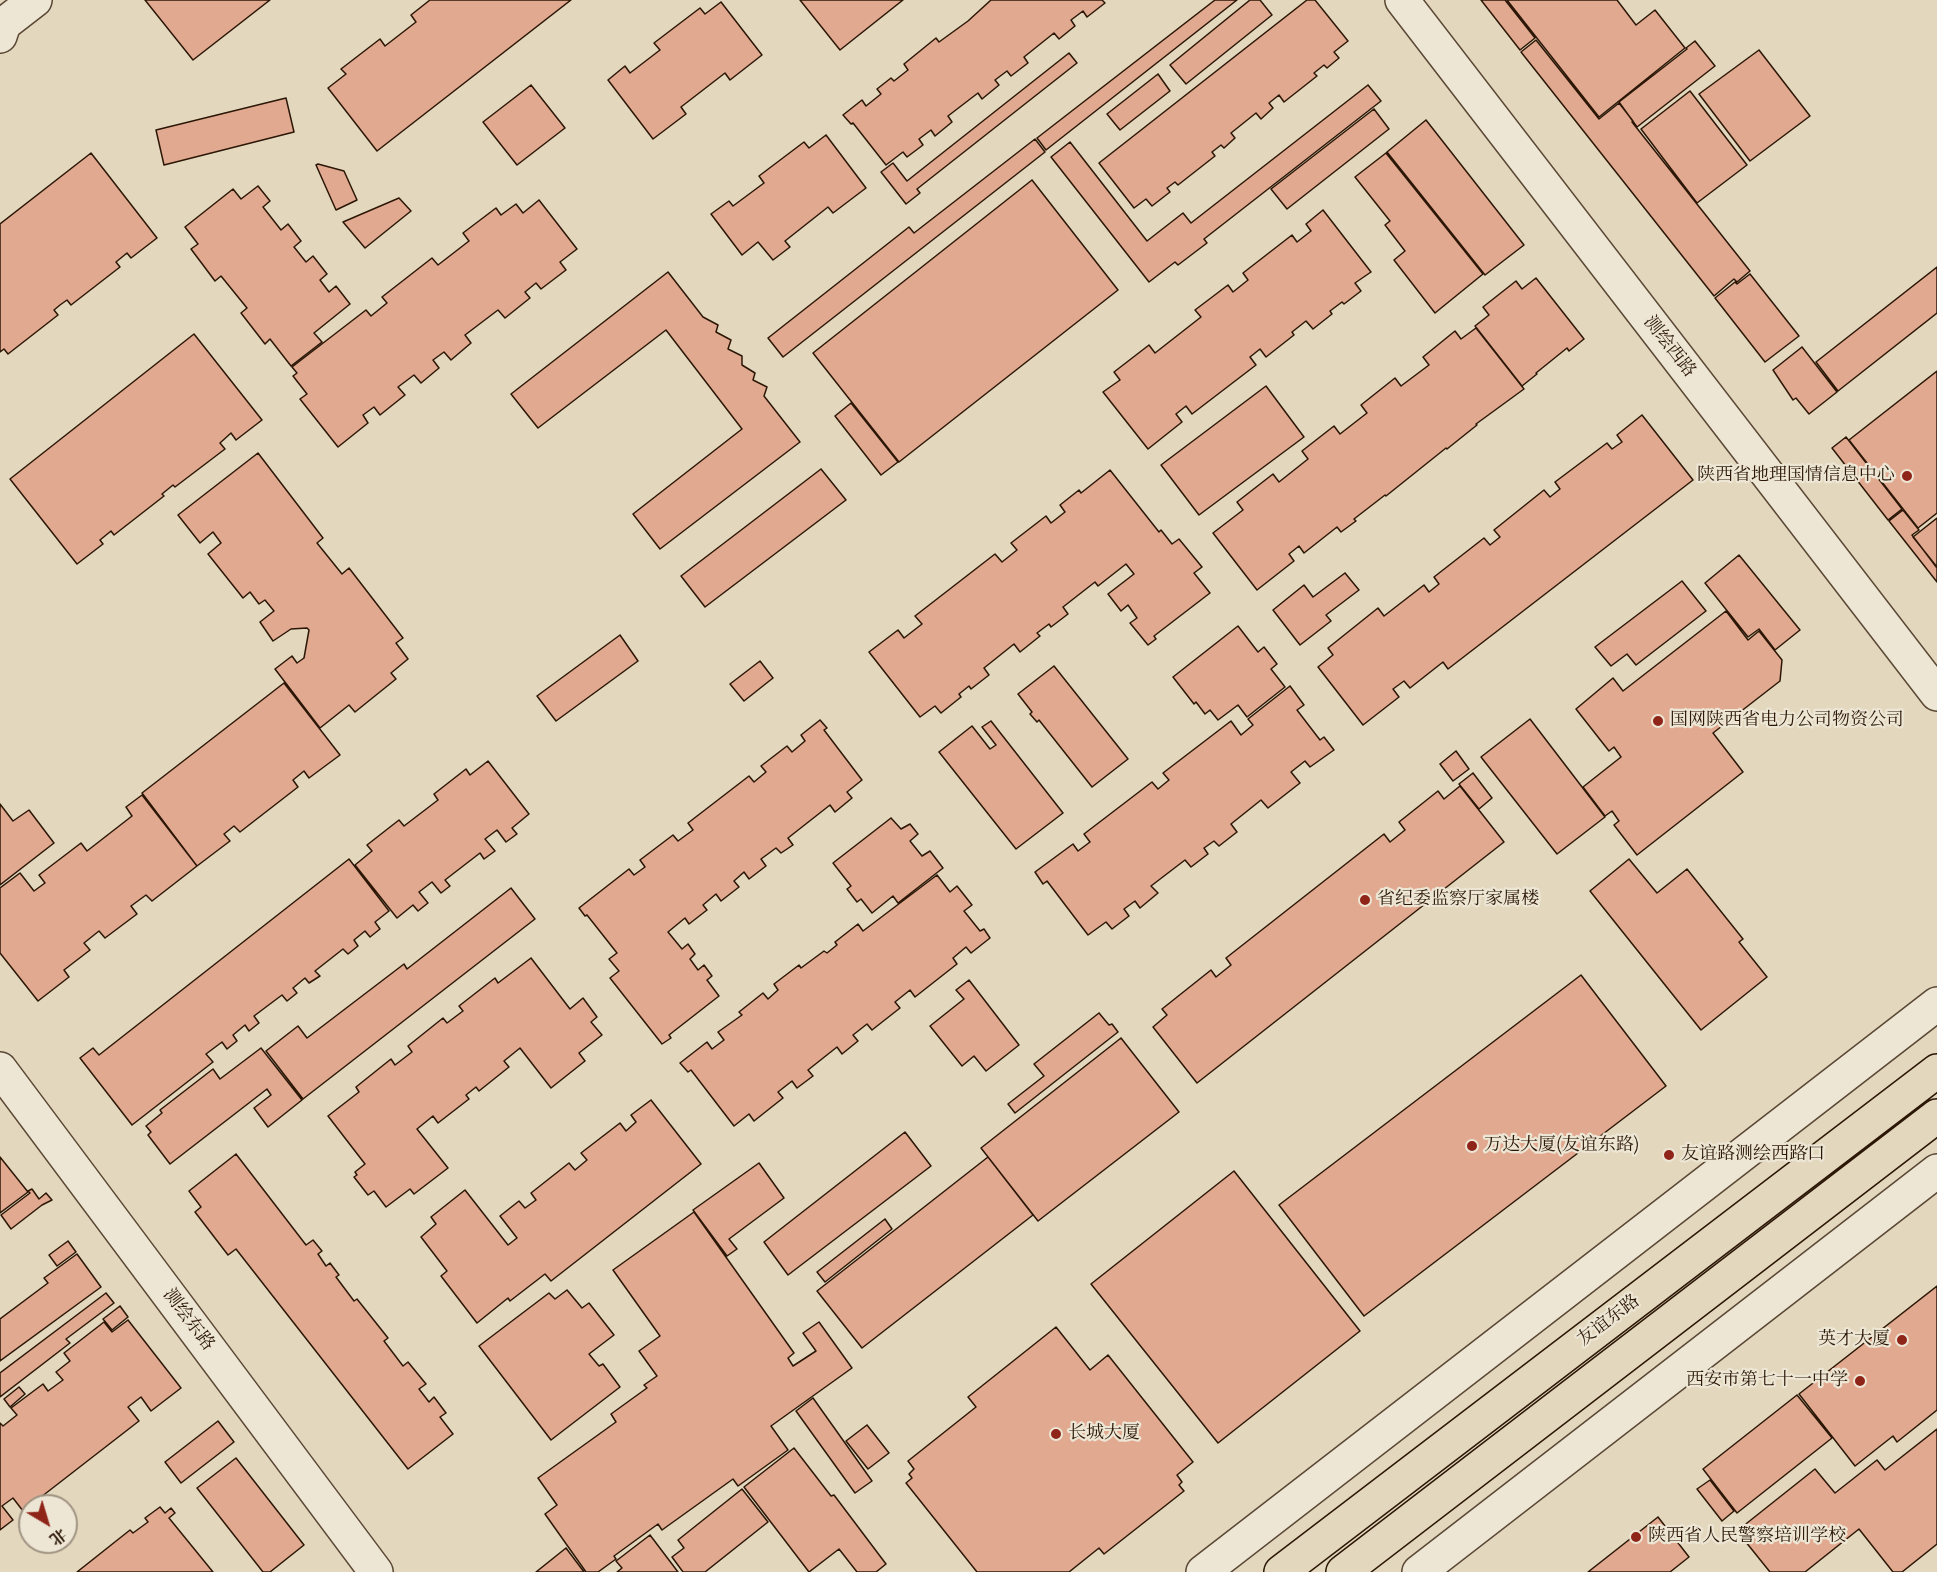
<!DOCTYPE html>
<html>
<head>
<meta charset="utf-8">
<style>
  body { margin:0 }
  #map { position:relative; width:1937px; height:1572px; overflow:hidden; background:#e3d8be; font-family:Cardo,"Noto Serif SC",serif }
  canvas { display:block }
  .north { position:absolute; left:18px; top:1494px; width:60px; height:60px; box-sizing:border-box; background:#ede6d5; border:2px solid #a09382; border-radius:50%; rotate:142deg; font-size:16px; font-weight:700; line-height:24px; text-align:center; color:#2c1706 }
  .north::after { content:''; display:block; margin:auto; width:21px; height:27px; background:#8f2418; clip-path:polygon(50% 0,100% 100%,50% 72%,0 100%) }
</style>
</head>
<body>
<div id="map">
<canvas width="1937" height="1572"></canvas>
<div class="north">北</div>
</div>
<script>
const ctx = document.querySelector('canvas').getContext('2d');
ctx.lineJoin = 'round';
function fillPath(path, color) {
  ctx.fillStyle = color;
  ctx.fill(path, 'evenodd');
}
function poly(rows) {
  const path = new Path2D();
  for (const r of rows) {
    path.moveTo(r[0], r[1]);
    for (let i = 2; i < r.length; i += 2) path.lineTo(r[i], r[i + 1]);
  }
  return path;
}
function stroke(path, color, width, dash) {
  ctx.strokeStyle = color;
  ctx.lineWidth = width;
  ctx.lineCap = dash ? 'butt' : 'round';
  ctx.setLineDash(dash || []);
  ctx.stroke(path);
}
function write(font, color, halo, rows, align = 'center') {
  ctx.font = font + ' Cardo,"Noto Serif SC",serif';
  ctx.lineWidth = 4.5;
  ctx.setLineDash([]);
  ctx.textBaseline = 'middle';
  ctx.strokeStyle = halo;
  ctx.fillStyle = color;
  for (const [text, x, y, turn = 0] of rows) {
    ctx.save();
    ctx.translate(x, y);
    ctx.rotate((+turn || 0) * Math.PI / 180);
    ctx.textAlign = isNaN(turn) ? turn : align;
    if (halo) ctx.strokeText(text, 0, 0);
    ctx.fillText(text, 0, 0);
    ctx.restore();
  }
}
const building = poly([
  [145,0,270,0,193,60,145,0],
  [430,0,571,0,377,151,328,88,346,74,341,69,380,39,385,46,416,22,411,15,430,0],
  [800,0,903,0,840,50,800,0],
  [991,0,1102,0,1105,3,1087,17,1083,11,1071,20,1075,26,1059,39,1054,33,1024,57,1028,63,1011,76,1007,71,995,80,999,85,982,99,978,93,948,116,952,122,935,136,931,130,919,139,923,145,907,157,903,152,886,165,853,123,851,124,843,115,862,100,866,106,881,94,877,89,891,78,894,81,908,70,904,64,936,38,939,42,968,21,991,0],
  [1215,0,1237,0,1046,150,1037,138,1215,0],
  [1250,0,1260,0,1272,15,1186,84,1170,65,1250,0],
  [1307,0,1315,0,1348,41,1334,52,1339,58,1327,68,1324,65,1314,73,1317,76,1284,102,1279,95,1269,103,1273,108,1261,119,1256,113,1231,133,1235,138,1224,148,1221,145,1212,152,1215,156,1178,185,1175,182,1167,188,1170,192,1152,206,1146,199,1134,208,1099,163,1307,0],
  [1481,0,1505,0,1535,38,1520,50,1481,0],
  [1507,0,1617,0,1636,25,1655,10,1685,48,1599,117,1507,0],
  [721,2,762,55,730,80,725,73,681,107,686,114,653,139,608,80,625,66,630,73,660,50,654,43,700,8,705,14,721,2],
  [1536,40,1599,119,1619,103,1633,121,1632,122,1750,271,1737,282,1734,279,1714,296,1521,52,1536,40],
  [1695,41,1715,66,1637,127,1619,102,1687,49,1686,48,1695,41],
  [1759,50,1810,116,1750,161,1699,94,1759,50],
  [1069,53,1077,63,917,189,920,193,906,204,881,172,893,163,907,181,1069,53],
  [1158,74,1170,91,1120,130,1107,114,1158,74],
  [531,85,565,128,517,165,483,122,531,85],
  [1368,85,1381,101,1204,239,1207,243,1178,265,1175,262,1149,282,1051,157,1070,142,1147,241,1183,213,1191,223,1368,85],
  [1690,91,1747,165,1697,203,1641,129,1690,91],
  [286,98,294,132,164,165,156,130,286,98],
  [1374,109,1389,129,1287,209,1271,189,1374,109],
  [1426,120,1524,245,1485,275,1387,152,1426,120],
  [826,135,866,188,833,213,828,207,785,241,790,247,773,260,758,242,742,255,711,214,729,201,733,206,764,183,759,176,804,142,809,148,826,135],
  [1035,139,1045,152,783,357,768,338,909,227,914,233,1035,139],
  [91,153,157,238,131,258,127,253,116,262,120,267,71,305,67,300,60,305,54,310,58,315,8,354,4,349,0,352,0,224,91,153],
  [1386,153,1483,274,1435,313,1394,260,1405,251,1385,225,1390,221,1355,177,1386,153],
  [318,164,344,171,357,200,336,210,316,165,318,164],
  [1032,180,1118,290,899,462,813,353,1032,180],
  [258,186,270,201,263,207,281,230,288,224,301,241,294,247,306,262,313,256,327,274,320,280,329,292,336,286,350,304,314,333,322,342,291,366,270,339,265,344,241,313,247,308,221,276,215,281,191,249,198,244,185,227,233,189,241,199,258,186],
  [399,198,411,211,365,248,343,222,399,198],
  [539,200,577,249,560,262,566,270,541,289,536,283,525,292,530,298,505,318,498,310,465,335,471,343,451,360,444,352,433,360,439,368,421,383,414,375,398,387,405,395,380,415,374,407,363,415,368,423,338,447,300,399,307,394,293,376,297,373,292,367,366,310,371,316,387,303,382,297,432,258,438,265,469,241,463,233,496,208,501,215,516,204,523,213,539,200],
  [1323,210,1371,272,1355,283,1361,291,1344,304,1342,302,1330,311,1332,314,1313,329,1306,321,1292,332,1294,335,1266,357,1260,349,1250,357,1256,365,1192,414,1186,406,1176,414,1182,422,1148,449,1103,392,1120,380,1114,372,1149,345,1155,353,1201,317,1195,310,1228,285,1233,292,1248,280,1243,273,1292,235,1297,242,1311,231,1306,224,1323,210],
  [1937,267,1937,313,1838,391,1816,362,1937,267],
  [668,272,703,317,718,325,716,332,731,340,728,349,742,356,742,365,755,373,753,380,767,387,764,396,800,442,660,549,633,514,742,429,666,330,538,428,511,394,668,272],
  [1750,274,1799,336,1765,362,1715,298,1735,282,1737,284,1750,274],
  [1536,278,1584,339,1569,351,1567,348,1536,373,1537,374,1522,386,1475,326,1489,315,1483,307,1516,281,1522,289,1536,278],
  [1476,328,1524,389,1476,424,1477,425,1447,449,1446,448,1386,496,1385,495,1354,519,1356,521,1341,532,1337,527,1304,553,1299,546,1289,554,1294,561,1257,590,1213,533,1243,510,1237,502,1273,474,1279,482,1308,459,1302,451,1334,426,1340,434,1367,413,1361,405,1395,378,1401,386,1429,365,1423,357,1455,331,1461,339,1476,328],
  [194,334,262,420,236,440,231,433,220,443,225,449,175,487,173,485,162,494,164,496,114,535,111,531,100,540,103,544,77,564,10,479,194,334],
  [1802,347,1837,392,1809,414,1796,398,1793,400,1773,370,1802,347],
  [1937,371,1937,513,1918,528,1849,440,1937,371],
  [1266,386,1304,437,1199,515,1161,465,1266,386],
  [851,403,898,462,881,475,835,416,851,403],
  [1642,415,1693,480,1448,669,1443,662,1410,688,1404,681,1393,689,1399,697,1363,725,1318,667,1333,655,1328,648,1378,608,1384,616,1424,585,1429,592,1439,584,1434,577,1484,538,1490,545,1500,537,1494,530,1544,490,1550,497,1560,489,1555,482,1607,443,1612,449,1622,442,1617,435,1642,415],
  [1846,437,1902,509,1888,520,1832,448,1846,437],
  [258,453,323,538,317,543,342,574,349,568,403,638,396,643,408,659,391,673,396,679,355,712,349,705,320,728,275,669,292,656,297,663,304,658,309,630,307,628,291,629,273,641,260,622,274,611,265,600,259,604,250,592,243,598,208,554,221,543,213,532,200,543,178,515,258,453],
  [821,469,846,500,705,607,681,576,821,469],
  [1110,470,1159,532,1161,530,1172,544,1179,539,1202,567,1194,573,1210,593,1154,636,1156,639,1148,645,1130,623,1137,618,1128,605,1121,611,1108,594,1134,574,1126,564,1098,586,1095,582,1063,607,1068,614,1051,627,1049,624,1037,633,1040,636,1020,652,1014,644,984,668,989,675,971,689,969,686,959,694,961,697,941,713,935,706,920,717,869,652,898,630,904,638,922,624,915,616,995,554,1002,562,1017,550,1011,543,1046,516,1051,523,1065,512,1060,505,1079,490,1081,493,1110,470],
  [1903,510,1919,530,1912,535,1937,568,1937,582,1889,521,1903,510],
  [1937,518,1937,567,1913,537,1937,518],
  [1739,555,1800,630,1775,650,1759,629,1748,637,1705,583,1739,555],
  [1345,573,1359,590,1326,615,1331,621,1300,645,1273,610,1304,585,1313,597,1345,573],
  [1682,581,1706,611,1636,665,1627,654,1611,666,1595,647,1682,581],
  [1726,611,1748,640,1759,631,1782,660,1780,681,1713,733,1743,772,1637,855,1614,825,1619,821,1612,811,1605,816,1583,787,1621,757,1614,747,1609,751,1576,709,1613,678,1623,691,1726,611],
  [1238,626,1258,652,1264,647,1277,664,1271,669,1285,687,1247,717,1238,705,1218,720,1210,710,1205,714,1196,702,1194,704,1173,677,1238,626],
  [620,635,638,661,556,721,537,696,620,635],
  [760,661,773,678,744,701,730,684,760,661],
  [1054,666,1128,759,1092,787,1039,720,1037,722,1030,714,1032,712,1018,694,1054,666],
  [284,683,340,755,309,778,304,771,293,780,298,787,240,832,234,826,224,834,230,841,197,866,142,793,284,683],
  [1290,686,1304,705,1297,710,1320,740,1324,737,1334,750,1310,767,1305,761,1291,772,1300,783,1268,808,1261,800,1231,824,1237,832,1219,846,1214,841,1204,848,1208,854,1191,867,1185,860,1151,886,1158,893,1140,908,1135,901,1124,909,1129,916,1112,929,1106,922,1088,935,1047,881,1043,884,1035,872,1073,844,1078,851,1090,842,1084,834,1152,782,1158,789,1169,780,1163,773,1231,721,1241,735,1253,725,1248,719,1290,686],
  [1530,719,1605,817,1557,854,1481,757,1530,719],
  [820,720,827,728,824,730,862,780,847,792,852,798,835,812,830,805,788,838,793,845,781,853,776,848,761,859,766,866,749,879,744,872,734,881,739,887,721,901,716,894,703,905,707,910,689,924,685,918,668,932,682,949,688,944,695,954,690,959,698,970,704,965,712,976,707,980,719,996,669,1035,671,1038,662,1044,610,978,619,971,609,959,617,953,587,915,585,916,579,908,629,869,634,875,645,867,640,860,673,835,678,841,693,830,688,823,749,776,754,782,766,772,761,766,787,746,792,752,805,741,801,735,820,720],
  [991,721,1063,813,1016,849,939,752,972,726,990,749,996,745,982,727,991,721],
  [1456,751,1469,769,1453,781,1440,764,1456,751],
  [488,761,529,814,512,828,517,834,506,842,497,830,485,839,495,851,484,859,480,853,445,880,450,886,441,893,432,882,419,892,428,903,418,911,413,905,397,918,355,865,372,851,367,845,399,820,404,826,438,800,434,794,466,769,470,775,488,761],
  [1473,773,1492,798,1479,809,1459,784,1473,773],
  [1460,786,1504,842,1197,1083,1153,1027,1167,1015,1162,1009,1211,970,1216,977,1231,965,1226,958,1384,834,1390,842,1405,830,1399,822,1438,791,1444,799,1460,786],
  [142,795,197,866,152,901,146,895,131,906,137,914,105,938,99,931,84,943,90,950,64,970,69,977,38,1001,0,953,0,888,20,873,34,891,45,883,39,875,81,843,87,851,132,816,126,807,142,795],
  [0,804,13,821,29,810,54,843,0,885,0,804],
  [891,818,901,829,910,824,918,834,910,841,922,856,930,851,943,868,898,903,893,896,872,913,861,899,857,902,847,889,851,886,833,863,891,818],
  [349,859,389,911,375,922,380,929,370,937,365,931,354,940,358,946,348,954,343,949,315,971,320,976,309,983,305,978,293,988,297,993,287,1001,282,995,254,1016,259,1023,249,1031,245,1025,233,1035,237,1041,227,1049,222,1042,206,1054,213,1062,132,1125,80,1058,93,1048,99,1055,349,859],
  [1629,859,1657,893,1687,869,1743,939,1739,942,1767,977,1701,1030,1590,891,1629,859],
  [937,875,950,892,957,886,972,905,964,911,980,931,984,929,990,938,971,953,966,947,953,958,957,964,915,997,910,990,895,1002,900,1008,872,1030,867,1024,853,1035,858,1041,842,1054,837,1047,808,1070,813,1076,797,1088,792,1081,778,1092,783,1098,754,1121,749,1114,734,1126,691,1070,688,1072,680,1063,707,1042,712,1049,724,1040,718,1032,742,1015,739,1012,763,993,768,999,778,990,774,984,799,965,801,968,824,951,827,953,837,945,835,942,858,924,863,931,937,875],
  [511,888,535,919,303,1099,266,1051,298,1026,307,1038,404,964,407,969,511,888],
  [531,958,570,1009,583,998,597,1017,591,1022,602,1035,579,1053,585,1061,551,1088,520,1048,504,1061,509,1067,479,1091,476,1087,466,1095,469,1099,438,1123,433,1116,417,1129,448,1168,414,1194,410,1189,386,1207,374,1191,368,1195,354,1177,357,1175,355,1172,365,1164,328,1116,359,1092,356,1087,391,1059,395,1065,412,1052,408,1046,443,1018,447,1023,463,1011,459,1006,495,978,498,983,531,958],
  [1581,975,1666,1086,1364,1316,1279,1205,1581,975],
  [969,980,1019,1045,986,1071,974,1056,962,1066,930,1026,964,999,956,990,969,980],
  [1099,1013,1109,1025,1112,1024,1118,1032,1015,1113,1008,1104,1044,1076,1034,1064,1099,1013],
  [1121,1038,1179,1112,1038,1221,981,1148,1121,1038],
  [261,1048,302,1100,268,1127,254,1108,271,1095,267,1089,170,1164,148,1135,151,1132,146,1126,162,1113,160,1110,213,1069,220,1079,261,1048],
  [651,1100,701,1164,551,1281,545,1274,510,1301,508,1298,477,1323,441,1276,447,1271,421,1237,436,1224,431,1217,465,1190,508,1245,517,1238,500,1216,519,1201,525,1208,536,1200,531,1193,569,1163,575,1170,587,1160,581,1153,620,1123,626,1131,636,1122,631,1115,651,1100],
  [905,1132,931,1166,788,1275,764,1242,905,1132],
  [236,1154,306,1245,313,1240,322,1251,318,1254,326,1266,330,1263,339,1275,336,1277,354,1301,357,1299,388,1338,384,1341,403,1366,408,1362,426,1384,419,1389,429,1402,434,1397,446,1413,440,1417,453,1434,408,1469,236,1249,228,1255,195,1212,201,1207,189,1191,236,1154],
  [0,1157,28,1192,0,1213,0,1157],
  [988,1157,1033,1215,862,1348,817,1291,988,1157],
  [759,1163,784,1198,729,1239,737,1249,727,1256,693,1210,759,1163],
  [1234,1171,1360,1331,1218,1443,1091,1284,1234,1171],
  [32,1189,39,1199,46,1193,52,1200,42,1205,11,1229,1,1215,30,1193,28,1191,32,1189],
  [694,1212,794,1353,788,1358,793,1366,816,1351,803,1333,819,1322,852,1368,771,1426,788,1450,738,1486,733,1479,662,1530,658,1524,614,1556,616,1559,598,1572,586,1572,545,1514,557,1505,538,1478,616,1422,611,1414,647,1388,644,1385,657,1376,639,1351,660,1336,613,1270,694,1212],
  [885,1219,892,1229,825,1282,817,1272,885,1219],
  [68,1241,76,1252,57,1266,49,1255,68,1241],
  [77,1254,101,1287,0,1361,0,1319,48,1283,44,1278,77,1254],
  [1937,1286,1937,1410,1897,1442,1893,1436,1855,1466,1799,1394,1937,1286],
  [567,1290,582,1308,589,1303,614,1335,589,1354,599,1366,603,1364,620,1387,551,1440,479,1346,549,1293,555,1299,567,1290],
  [106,1293,114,1303,66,1339,70,1343,0,1397,0,1373,106,1293],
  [120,1306,128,1317,112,1330,103,1319,120,1306],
  [128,1320,181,1388,151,1411,141,1397,128,1407,139,1421,23,1511,13,1498,2,1506,13,1520,0,1530,0,1423,3,1426,17,1415,11,1408,43,1384,48,1391,63,1380,56,1372,70,1361,64,1353,104,1322,112,1332,128,1320],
  [1056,1327,1090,1370,1108,1355,1193,1462,1177,1475,1182,1482,1179,1485,1184,1491,1104,1554,1099,1548,1069,1572,977,1572,906,1483,912,1478,909,1474,914,1469,908,1461,976,1407,968,1397,1056,1327],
  [19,1387,25,1394,10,1407,4,1399,19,1387],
  [1797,1395,1832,1438,1737,1513,1703,1469,1797,1395],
  [813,1398,872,1481,855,1493,796,1411,813,1398],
  [218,1421,234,1442,181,1483,165,1462,218,1421],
  [867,1425,889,1453,868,1469,846,1441,867,1425],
  [1937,1429,1937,1544,1902,1572,1893,1572,1859,1529,1805,1572,1770,1572,1737,1531,1815,1469,1835,1493,1877,1460,1885,1470,1937,1429],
  [794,1448,831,1496,834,1495,886,1564,876,1572,857,1572,839,1549,809,1572,744,1487,794,1448],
  [236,1458,304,1545,270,1572,263,1572,197,1488,236,1458],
  [1710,1480,1734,1511,1722,1521,1697,1489,1710,1480],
  [742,1489,768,1522,705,1572,683,1572,672,1557,684,1548,678,1540,742,1489],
  [160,1507,165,1513,171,1508,175,1513,169,1518,213,1572,77,1572,130,1530,133,1533,148,1522,145,1518,160,1507],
  [1658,1517,1689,1557,1670,1572,1588,1572,1658,1517],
  [650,1535,678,1572,617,1572,622,1568,616,1561,650,1535],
  [566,1548,584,1572,536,1572,566,1548]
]);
const minor = poly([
  [1402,0,1937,694],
  [0,36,4,24,35,0],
  [0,1069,376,1572],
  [1203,1572,1937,1004],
  [1419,1572,1937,1171]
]);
const major = poly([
  [1281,1572,1937,1071],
  [1343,1572,1937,1116]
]);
const markers = [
  [1907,476,6,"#8f2418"],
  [1658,721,6,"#8f2418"],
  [1365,900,6,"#8f2418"],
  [1472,1146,6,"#8f2418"],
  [1669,1155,6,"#8f2418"],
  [1902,1340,6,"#8f2418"],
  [1860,1381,6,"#8f2418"],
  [1056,1434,6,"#8f2418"],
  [1636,1537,6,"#8f2418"]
];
const streetNames = [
  ["测绘西路",1669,347,52],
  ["测绘东路",188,1320,53],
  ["友谊东路",1609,1321,-37]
];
const poiNames = [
  ["陕西省地理国情信息中心",1895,476,"right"],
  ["国网陕西省电力公司物资公司",1670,721],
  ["省纪委监察厅家属楼",1377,900],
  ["万达大厦(友谊东路)",1484,1146],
  ["友谊路测绘西路口",1681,1155],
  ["英才大厦",1890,1340,"right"],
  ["西安市第七十一中学",1848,1381,"right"],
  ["长城大厦",1068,1434],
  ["陕西省人民警察培训学校",1648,1537]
];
fillPath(building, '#e2a991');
stroke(building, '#2c1706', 1.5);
stroke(minor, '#5a4734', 36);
stroke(major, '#2c1706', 36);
stroke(minor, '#ede6d5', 33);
stroke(major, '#e3d8be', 33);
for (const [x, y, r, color] of markers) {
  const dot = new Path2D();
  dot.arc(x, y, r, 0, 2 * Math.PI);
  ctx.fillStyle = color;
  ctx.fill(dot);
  stroke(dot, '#ede6d5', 2);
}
write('18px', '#2c1706', '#ede6d5', streetNames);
write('18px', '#2c1706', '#ede6d5', poiNames, 'left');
</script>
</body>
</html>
